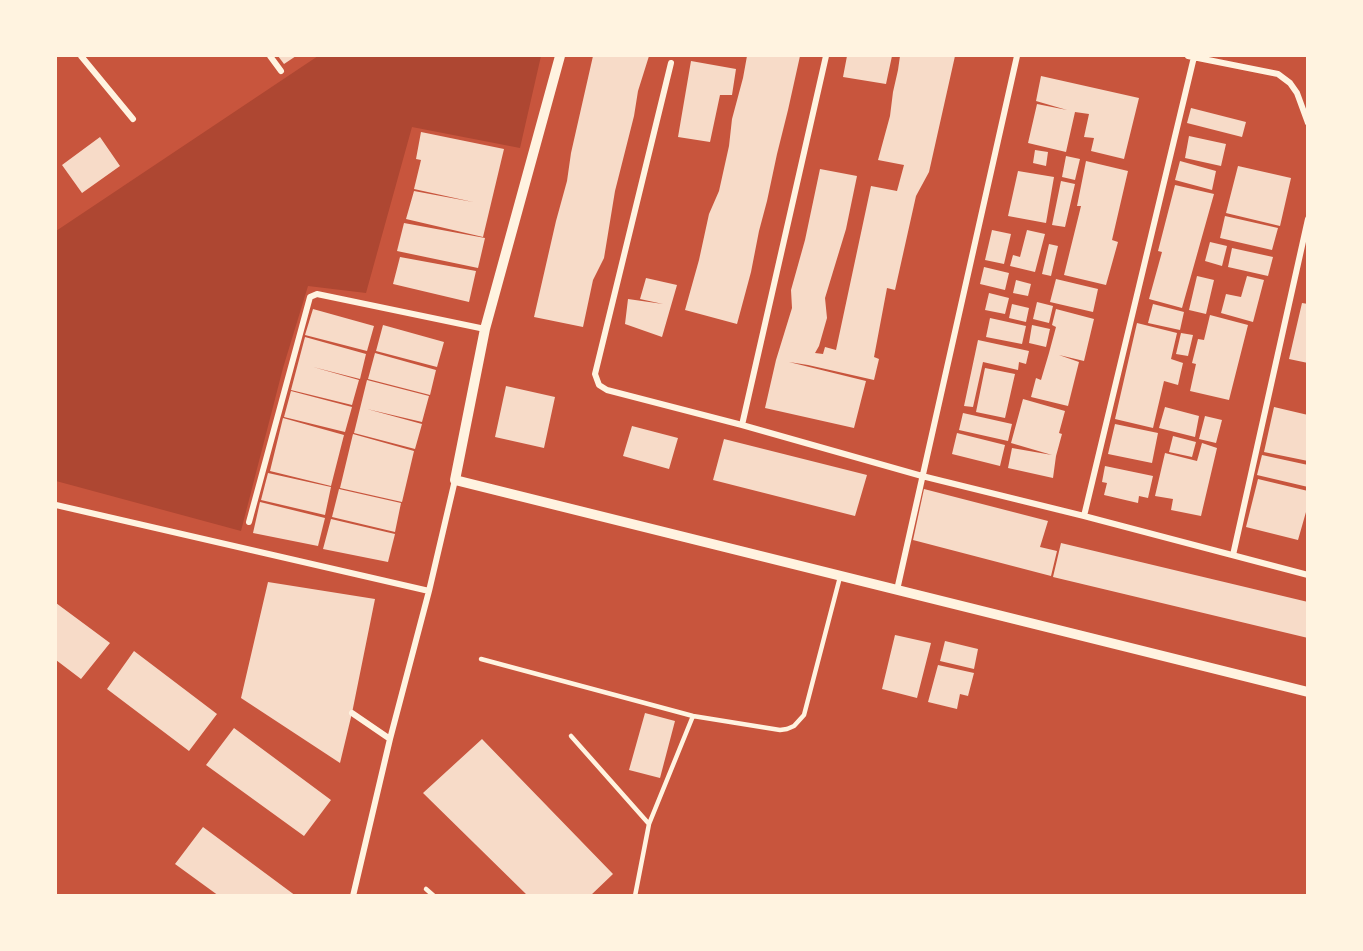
<!DOCTYPE html>
<html>
<head>
<meta charset="utf-8">
<style>
  body { margin:0 }
  #map { position:relative; width:1363px; height:951px; overflow:hidden; background:#c8553d; font-family:Merriweather,serif }
  canvas { display:block }
  .frame { position:absolute; inset:0; border:57px solid #fff3e0; pointer-events:none }
</style>
</head>
<body>
<div id="map">
<canvas width="1363" height="951"></canvas>
<div class="frame"></div>
</div>
<script>
const ctx = document.querySelector('canvas').getContext('2d');
ctx.lineJoin = 'round';
function fillPath(path, color) {
  ctx.fillStyle = color;
  ctx.fill(path, 'evenodd');
}
function poly(rows) {
  const path = new Path2D();
  for (const r of rows) {
    path.moveTo(r[0], r[1]);
    for (let i = 2; i < r.length; i += 2) path.lineTo(r[i], r[i + 1]);
  }
  return path;
}
function stroke(path, color, width, dash) {
  ctx.strokeStyle = color;
  ctx.lineWidth = width;
  ctx.lineCap = dash ? 'butt' : 'round';
  ctx.setLineDash(dash || []);
  ctx.stroke(path);
}
const green = poly([
  [318,56,541,56,520,148,412,127,366,293,308,286,283,368,241,531,56,481,56,231]
]);
const building = poly([
  [278,56,296,56,284,64],
  [593,56,649,56,638,91,634,116,615,191,604,258,593,280,583,327,534,317,556,221,567,181,571,153],
  [747,56,800,56,788,110,777,154,767,201,759,231,751,272,737,324,685,310,699,260,709,214,719,191,729,146,732,119,743,78],
  [847,56,892,56,886,84,843,77],
  [900,56,955,56,929,172,916,196,895,290,887,288,874,357,879,359,874,380,808,365,789,362,866,381,854,428,765,408,776,360,792,308,791,290,805,240,820,169,857,176,846,229,825,298,827,318,819,346,815,353,823,354,825,347,836,350,871,186,897,191,904,165,878,160,890,116,893,92,898,70],
  [691,61,736,69,732,95,720,95,710,142,678,137],
  [1041,76,1139,98,1124,159,1091,151,1094,138,1084,137,1089,114,1075,112,1066,152,1028,143,1037,104,1067,110,1036,101],
  [1191,108,1246,122,1242,137,1187,123],
  [421,132,504,149,483,237,406,219,414,191,473,202,414,189,421,160,416,159],
  [1189,136,1226,144,1221,166,1185,158],
  [100,137,120,166,82,193,62,165],
  [1035,150,1048,152,1046,166,1033,163],
  [1066,156,1080,159,1075,180,1062,177],
  [1086,161,1128,171,1112,240,1118,242,1106,285,1064,275,1081,206,1077,206],
  [1180,161,1216,171,1212,190,1175,180],
  [1238,166,1291,178,1280,226,1226,213],
  [1018,171,1054,177,1046,223,1008,216],
  [1061,181,1075,184,1065,227,1052,225],
  [1175,185,1214,194,1182,308,1149,299,1162,252,1158,251],
  [1225,216,1278,228,1272,250,1220,238],
  [404,223,485,238,478,268,397,251],
  [992,230,1011,234,1004,264,985,260],
  [1027,230,1045,234,1035,272,1010,266,1013,255,1020,257],
  [1210,242,1227,246,1222,266,1205,261],
  [1049,244,1058,246,1051,276,1042,274],
  [1232,248,1273,257,1268,276,1228,267],
  [400,257,476,271,469,302,393,284],
  [984,267,1009,273,1005,290,980,284],
  [1197,276,1214,280,1206,314,1189,310],
  [1247,276,1264,280,1253,322,1221,313,1226,294,1241,297],
  [646,278,677,285,662,337,625,324,628,299,663,304,640,299],
  [1056,279,1098,289,1093,312,1050,302],
  [1016,280,1031,284,1028,296,1013,293],
  [989,293,1009,298,1005,314,985,310],
  [1037,302,1053,306,1049,323,1033,319],
  [1302,303,1308,304,1308,363,1289,359],
  [1012,304,1029,308,1026,322,1009,318],
  [1153,304,1184,312,1180,330,1148,323],
  [313,309,374,326,367,351,305,335],
  [1056,309,1094,319,1084,361,1059,355,1079,362,1068,406,1031,397,1036,378,1041,380,1049,353,1056,327,1052,325],
  [1210,315,1248,325,1229,400,1190,391,1196,364,1192,363,1198,339,1204,340],
  [990,318,1026,326,1022,344,986,337],
  [1137,323,1177,333,1171,359,1183,363,1178,385,1164,381,1153,428,1115,419],
  [383,325,444,342,437,367,376,351],
  [1032,325,1050,329,1046,347,1029,343],
  [1181,333,1193,335,1188,356,1176,354],
  [305,337,366,354,360,379,313,367,359,380,352,405,291,390],
  [978,340,1029,351,1026,364,1019,362,1018,370,983,362,973,407,964,406],
  [375,353,436,370,430,395,368,379],
  [985,368,1015,374,1005,418,976,412],
  [367,380,429,396,422,422,367,409,422,424,415,449,354,433],
  [506,386,555,397,544,448,495,437],
  [291,391,352,407,345,432,284,417],
  [1023,399,1065,411,1059,433,1062,434,1056,456,1053,478,1008,468,1012,448,1052,455,1011,443],
  [1165,407,1199,416,1195,437,1159,428],
  [1274,407,1308,415,1308,461,1264,452],
  [963,413,1012,424,1008,441,959,430],
  [1205,416,1222,420,1216,443,1199,439],
  [283,418,344,435,331,486,270,471],
  [1115,424,1158,433,1152,463,1108,454],
  [632,426,678,438,669,469,623,456],
  [957,433,1005,445,1000,466,952,454],
  [353,434,414,451,402,502,340,488],
  [1173,436,1196,442,1192,457,1169,452],
  [724,439,867,475,855,516,713,480],
  [1202,443,1217,448,1201,516,1171,510,1173,499,1155,496,1165,453,1197,461],
  [1262,455,1308,465,1308,487,1257,475],
  [1105,466,1153,476,1148,498,1139,496,1138,503,1104,495,1107,483,1102,482],
  [268,473,331,487,325,515,261,500],
  [1258,479,1308,491,1308,505,1298,540,1246,527],
  [339,489,401,503,395,532,332,517],
  [924,489,1048,521,1040,547,1057,551,1051,576,913,540],
  [260,502,325,518,318,546,253,533],
  [331,519,395,534,388,562,323,549],
  [1061,543,1308,602,1308,638,1053,577],
  [268,582,375,599,352,713,340,763,241,698],
  [56,603,110,643,81,679,56,660],
  [895,635,931,643,917,698,882,689],
  [945,641,978,649,974,669,940,661],
  [134,651,217,714,189,751,107,689],
  [938,665,974,673,968,696,960,694,957,709,928,702],
  [645,713,675,721,660,778,629,770],
  [234,728,331,800,304,836,206,765],
  [482,739,613,874,590,896,528,896,423,793],
  [203,827,296,896,219,896,175,864]
]);
const service = poly([
  [481,659,693,716,780,730,787,729,794,726,804,715,840,577],
  [571,736,649,824],
  [426,889,434,896],
  [635,896,649,824,693,716]
]);
const minor = poly([
  [81,56,133,119],
  [270,56,281,71],
  [1188,56,1278,74,1290,83,1297,93,1308,123],
  [671,63,595,374,599,385,607,390,742,425,922,476,1084,516,1308,575],
  [742,425,826,56],
  [56,505,429,591],
  [1084,516,1194,57],
  [249,522,310,297,317,294,485,329],
  [1233,555,1308,219],
  [897,590,1017,56],
  [352,713,390,739],
  [353,896,390,739,429,591,455,480]
]);
const tertiary = poly([
  [560,56,485,329,455,480,1308,692]
]);
fillPath(green, '#ae4732');
fillPath(building, '#f7dbc8');
stroke(service, '#fff3e0', 4.5);
stroke(minor, '#fff3e0', 6);
stroke(tertiary, '#fff3e0', 10);
</script>
</body>
</html>
